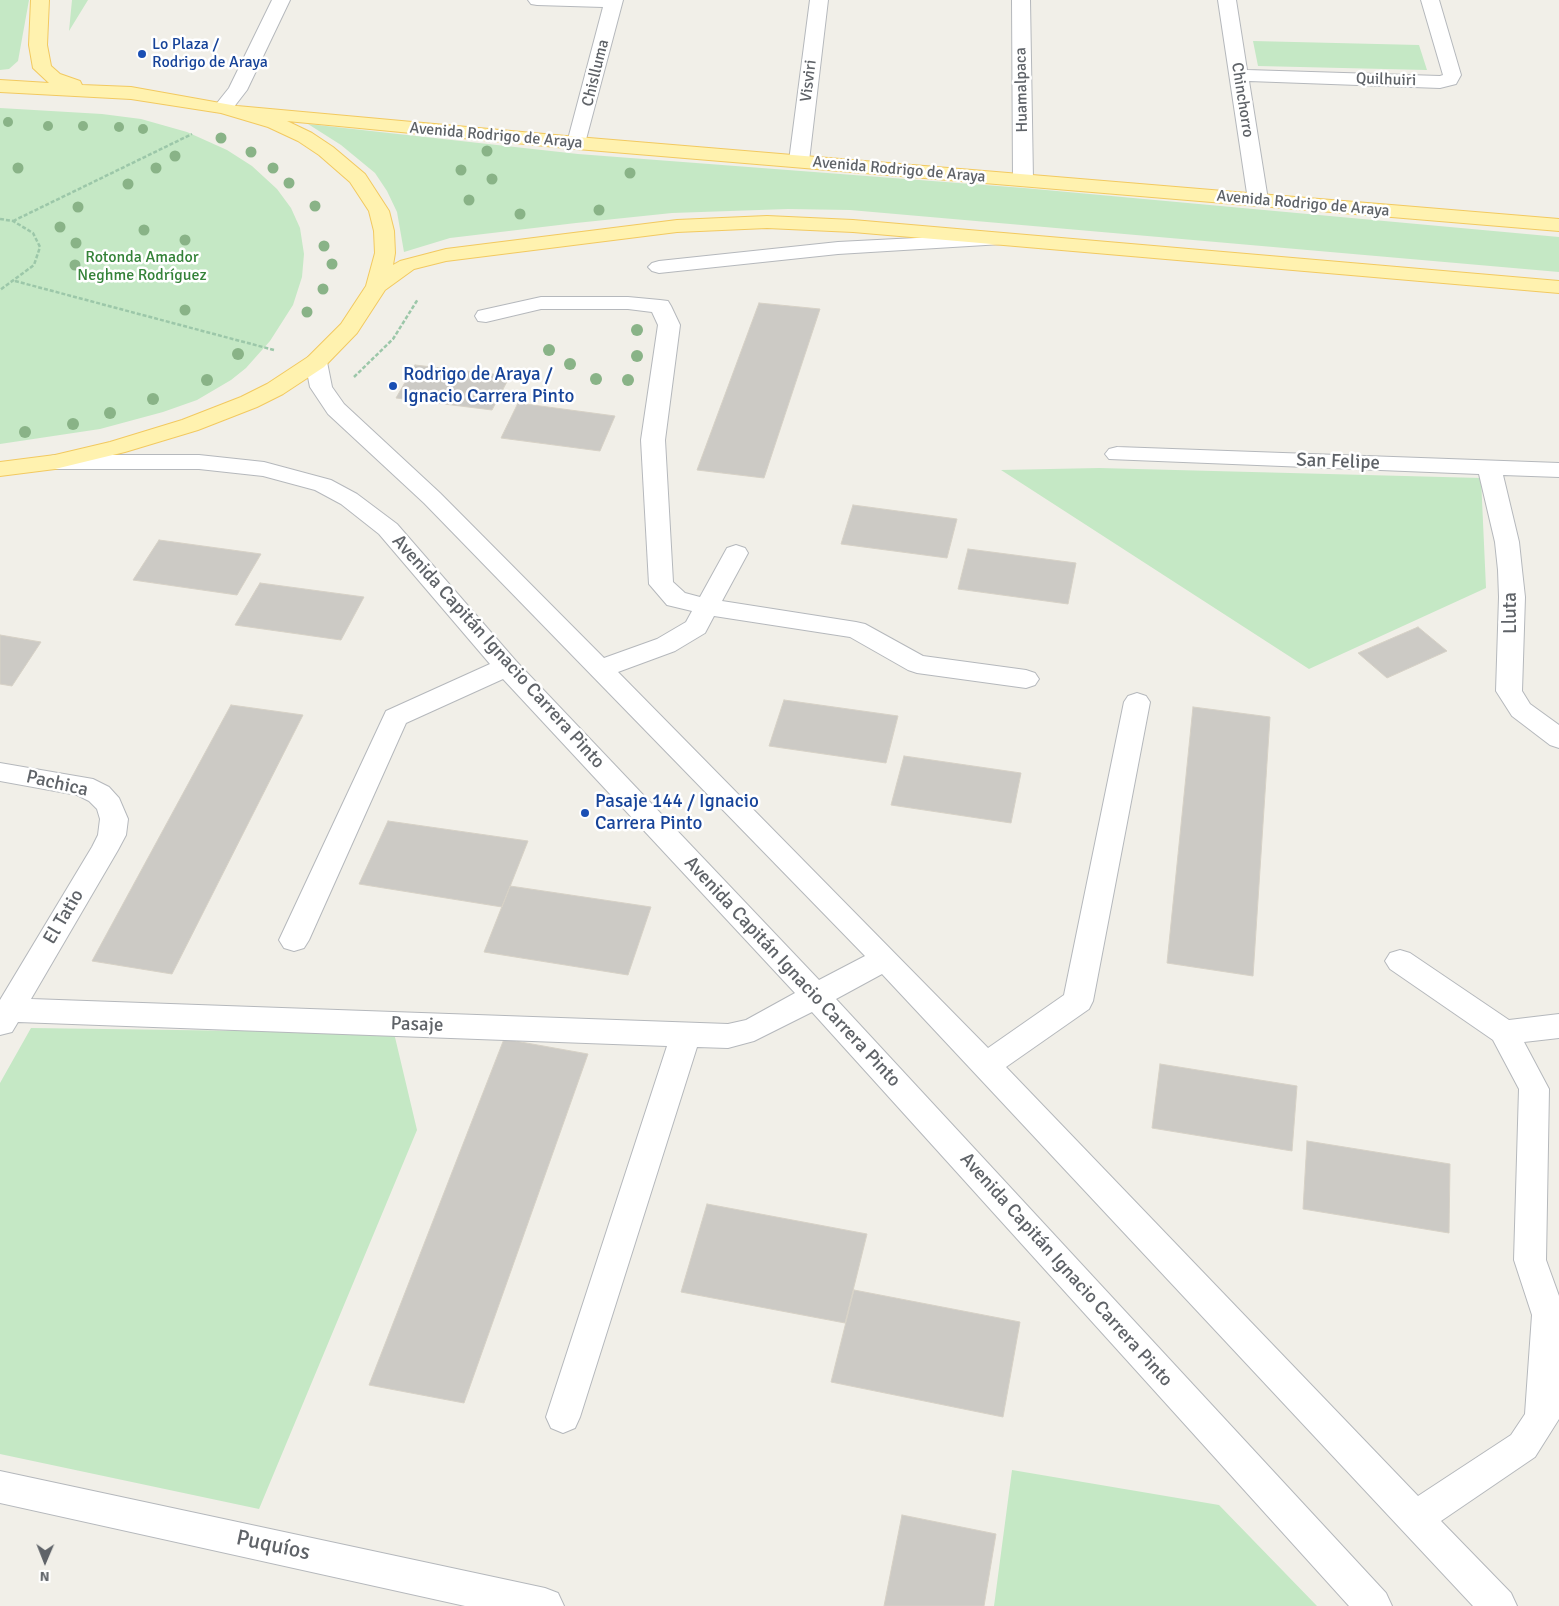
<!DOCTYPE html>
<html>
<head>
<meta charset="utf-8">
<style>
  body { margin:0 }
  #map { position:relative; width:1559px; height:1606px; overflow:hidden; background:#f1efe8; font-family:Signika,sans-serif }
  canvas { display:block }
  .north { position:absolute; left:20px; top:1536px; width:50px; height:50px; -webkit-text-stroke:4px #fff; paint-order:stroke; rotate:181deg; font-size:14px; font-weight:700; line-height:20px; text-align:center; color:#5f6368 }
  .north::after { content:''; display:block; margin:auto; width:18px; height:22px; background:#5f6368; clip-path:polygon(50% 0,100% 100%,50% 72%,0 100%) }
</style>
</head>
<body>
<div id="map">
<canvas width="1559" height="1606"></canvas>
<div class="north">N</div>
</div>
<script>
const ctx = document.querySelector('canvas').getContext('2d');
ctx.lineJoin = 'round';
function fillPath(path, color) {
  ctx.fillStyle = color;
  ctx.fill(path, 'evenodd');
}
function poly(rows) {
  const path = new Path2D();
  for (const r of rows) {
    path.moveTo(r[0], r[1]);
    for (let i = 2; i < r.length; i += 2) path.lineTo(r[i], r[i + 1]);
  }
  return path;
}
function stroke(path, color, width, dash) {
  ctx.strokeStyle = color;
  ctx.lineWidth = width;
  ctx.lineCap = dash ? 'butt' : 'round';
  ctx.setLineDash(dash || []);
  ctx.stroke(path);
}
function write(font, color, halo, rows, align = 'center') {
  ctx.font = font + ' Signika,sans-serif';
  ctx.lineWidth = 5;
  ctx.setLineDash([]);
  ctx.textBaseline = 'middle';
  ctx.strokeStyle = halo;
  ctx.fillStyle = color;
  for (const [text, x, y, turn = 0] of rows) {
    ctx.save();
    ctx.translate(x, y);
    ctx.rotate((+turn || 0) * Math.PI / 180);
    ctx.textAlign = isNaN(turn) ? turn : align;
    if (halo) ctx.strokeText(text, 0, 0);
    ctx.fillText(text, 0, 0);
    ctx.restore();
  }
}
const green = poly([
  [0,0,29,0,18,61,9,69,0,70],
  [72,0,88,0,69,31],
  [1253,41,1419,45,1427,70,1258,66],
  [0,108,102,114,141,119,187,132,227,150,252,166,277,189,291,208,300,228,304,254,302,277,293,305,270,341,246,368,231,380,197,400,163,412,100,429,0,444],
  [308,124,578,154,1024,188,1559,237,1559,272,850,210,788,209,672,213,576,223,450,238,404,252,397,212,387,191,375,173,341,145],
  [1099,468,1481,478,1486,588,1309,669,1001,470],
  [31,1028,394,1033,417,1130,259,1509,0,1454,0,1083],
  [1012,1470,1219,1505,1317,1606,994,1606]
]);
const building = poly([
  [759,303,820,309,764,478,697,470,759,303],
  [415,365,510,376,492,410,396,398,415,365],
  [518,403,615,416,600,451,501,438,518,403],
  [853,505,957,519,947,558,841,544,853,505],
  [159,540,261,554,237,595,133,580,159,540],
  [968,549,1076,563,1068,604,958,589,968,549],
  [260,583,364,597,341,640,235,625,260,583],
  [1418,627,1447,651,1387,678,1358,653,1418,627],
  [0,635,41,642,12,686,0,684,0,635],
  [784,700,898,716,886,763,769,746,784,700],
  [231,705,303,715,172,974,92,961,231,705],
  [1193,707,1270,717,1253,976,1167,963,1193,707],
  [904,756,1021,773,1011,823,891,805,904,756],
  [388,821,528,841,502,907,359,884,388,821],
  [510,886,651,907,628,975,484,952,510,886],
  [504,1039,588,1054,464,1403,369,1385,504,1039],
  [1160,1064,1297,1086,1292,1151,1152,1128,1160,1064],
  [1307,1141,1450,1164,1449,1233,1303,1209,1307,1141],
  [707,1204,867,1234,845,1323,681,1292,707,1204],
  [854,1290,1020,1322,1003,1417,831,1382,854,1290],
  [902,1515,996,1534,984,1606,884,1606,902,1515]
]);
const path = poly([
  [0,219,13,221,33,233,40,247,34,265,0,290],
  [13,221,192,134],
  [15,281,274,350],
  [354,377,393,339,418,299]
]);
const minor = poly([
  [272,0,290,0,247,90,230,112,216,112,213,108,229,88,272,0],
  [528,0,623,0,584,147,577,149,570,147,567,143,603,7,537,5,531,4,528,0],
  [810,0,828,0,809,161,806,165,799,167,792,165,789,161,810,0],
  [1012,0,1030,0,1033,180,1030,184,1023,186,1016,184,1013,180,1012,0],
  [1218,0,1236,0,1247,70,1440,76,1443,75,1421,0,1439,0,1461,75,1456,84,1440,88,1249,81,1268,200,1265,204,1258,206,1251,204,1248,200,1218,0],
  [995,234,1002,236,1005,240,1002,244,838,254,659,273,652,271,648,267,652,263,659,261,838,242,995,234],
  [541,297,628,297,660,300,668,301,671,306,680,325,665,440,673,582,685,593,700,597,727,548,736,545,745,548,748,553,722,601,856,622,865,624,923,656,1026,670,1035,673,1039,679,1035,685,1026,688,917,673,908,670,850,637,714,616,705,633,675,651,618,672,988,1048,1064,995,1124,702,1128,696,1137,693,1146,696,1150,702,1093,1001,1089,1009,1006,1067,1418,1496,1511,1435,1525,1414,1532,1315,1514,1260,1519,1089,1493,1040,1390,969,1385,961,1390,953,1400,950,1410,953,1509,1020,1559,1014,1559,1038,1524,1042,1549,1089,1546,1260,1559,1296,1559,1419,1535,1457,1441,1521,1511,1593,1517,1606,1473,1606,882,974,836,999,1386,1593,1392,1606,1349,1606,812,1012,754,1041,728,1048,697,1047,580,1417,575,1428,563,1433,551,1428,546,1417,667,1046,18,1022,12,1032,0,1035,0,1000,92,847,98,835,100,819,97,809,89,801,77,795,0,781,0,763,93,779,109,787,119,798,128,819,126,835,118,850,31,999,728,1024,746,1020,795,993,503,679,406,723,309,940,304,948,294,951,284,948,279,940,386,711,490,664,379,534,341,504,315,490,263,476,199,469,55,469,47,467,43,462,47,457,55,455,199,455,264,462,331,480,357,494,397,524,516,661,819,980,865,956,424,503,328,414,310,387,305,362,308,357,316,355,324,357,327,362,332,387,344,404,440,493,604,658,657,639,686,622,692,611,667,605,649,584,641,440,658,325,652,312,628,309,541,309,486,322,478,321,475,316,478,311,541,297],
  [1117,447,1559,463,1559,477,1503,475,1519,542,1522,570,1525,597,1522,691,1530,704,1559,725,1559,748,1550,745,1512,716,1496,691,1499,597,1498,570,1495,542,1479,474,1109,459,1105,454,1109,449,1117,447],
  [0,1471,545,1588,558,1593,564,1606,465,1606,0,1503,0,1471]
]);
const major = poly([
  [31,0,49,0,47,45,51,66,60,74,80,81,82,85,131,87,237,106,577,137,1559,219,1559,231,577,149,287,121,312,133,333,147,365,174,389,211,394,231,395,253,393,265,400,261,446,249,677,220,767,216,853,220,1559,281,1559,293,853,232,767,228,677,232,446,261,414,269,385,290,357,333,324,367,283,394,257,407,198,430,125,452,55,469,0,476,0,462,55,455,110,442,182,420,241,397,267,384,308,357,341,324,366,286,375,253,374,231,369,211,350,182,319,155,298,141,268,127,221,113,131,99,0,92,0,80,49,83,33,68,29,45,31,0]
]);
const trees = [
  [8,122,5],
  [48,126,5],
  [83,126,5],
  [119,127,5],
  [143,129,5],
  [221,138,5.5],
  [487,151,5.5],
  [251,152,5.5],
  [175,156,5.5],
  [18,168,5.5],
  [156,168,5.5],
  [273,168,5.5],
  [461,170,5.5],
  [630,173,5.5],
  [492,179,5.5],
  [289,183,5.5],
  [128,184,5.5],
  [469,200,5.5],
  [315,206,5.5],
  [78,207,5.5],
  [599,210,5.5],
  [520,214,5.5],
  [60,227,5.5],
  [144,230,5.5],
  [185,240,5.5],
  [76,243,5.5],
  [324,246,5.5],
  [332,264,5.5],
  [75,265,5.5],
  [323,289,5.5],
  [185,310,5.5],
  [307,312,5.5],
  [637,330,6],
  [549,350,6],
  [238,354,6],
  [637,356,6],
  [570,364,6],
  [596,379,6],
  [207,380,6],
  [628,380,6],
  [153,399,6],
  [110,413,6],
  [73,424,6],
  [25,432,6]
];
const markers = [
  [142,54,5,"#1a4fb4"],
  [393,386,5,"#1a4fb4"],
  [585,813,5,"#1a4fb4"]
];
const farTransitnames = [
  ["Lo Plaza /",152,45],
  ["Rodrigo de Araya",152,63]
];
const farStreetnames = [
  ["Chislluma",596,73,-76],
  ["Quilhuiri",1386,80,2],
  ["Visviri",809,81,-83],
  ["Huamalpaca",1022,90,-91],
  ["Chinchorro",1242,100,81],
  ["Avenida Rodrigo de Araya",496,136,5],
  ["Avenida Rodrigo de Araya",899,170,5],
  ["Avenida Rodrigo de Araya",1303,204,5]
];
const farParknames = [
  ["Rotonda Amador",142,258],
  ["Neghme Rodríguez",142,276]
];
const transitNames = [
  ["Rodrigo de Araya /",403,375],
  ["Ignacio Carrera Pinto",403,397],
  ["Pasaje 144 / Ignacio",595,802],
  ["Carrera Pinto",595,824]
];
const streetNames = [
  ["San Felipe",1338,462,2],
  ["Lluta",1511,613,-90],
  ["Avenida Capitán Ignacio Carrera Pinto",498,652,48],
  ["Pachica",57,784,13],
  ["El Tatio",64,917,-59],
  ["Avenida Capitán Ignacio Carrera Pinto",792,972,47],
  ["Pasaje",417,1025,2],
  ["Avenida Capitán Ignacio Carrera Pinto",1066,1270,48]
];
const nearStreetnames = [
  ["Puquíos",273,1546,12]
];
fillPath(green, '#c5e8c5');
fillPath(building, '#cccac5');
stroke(building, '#d6d1c6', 1);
stroke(minor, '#b5b8bc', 2);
stroke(major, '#f2c960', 2);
stroke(path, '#9cc7a9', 2.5, [4, 2]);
fillPath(minor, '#fff');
fillPath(major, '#fff2af');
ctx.fillStyle = '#89b387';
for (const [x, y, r] of trees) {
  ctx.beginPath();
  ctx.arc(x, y, r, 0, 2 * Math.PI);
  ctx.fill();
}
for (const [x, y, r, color] of markers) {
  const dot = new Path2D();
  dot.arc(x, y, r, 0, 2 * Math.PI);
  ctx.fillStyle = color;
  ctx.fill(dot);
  stroke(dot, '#fff', 2);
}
write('16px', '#164399', '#fff', farTransitnames, 'left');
write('16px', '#5f6368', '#fff', farStreetnames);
write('16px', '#348238', '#fff', farParknames);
write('19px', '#164399', '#fff', transitNames, 'left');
write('19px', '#5f6368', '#fff', streetNames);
write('22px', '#5f6368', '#fff', nearStreetnames);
</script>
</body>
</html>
